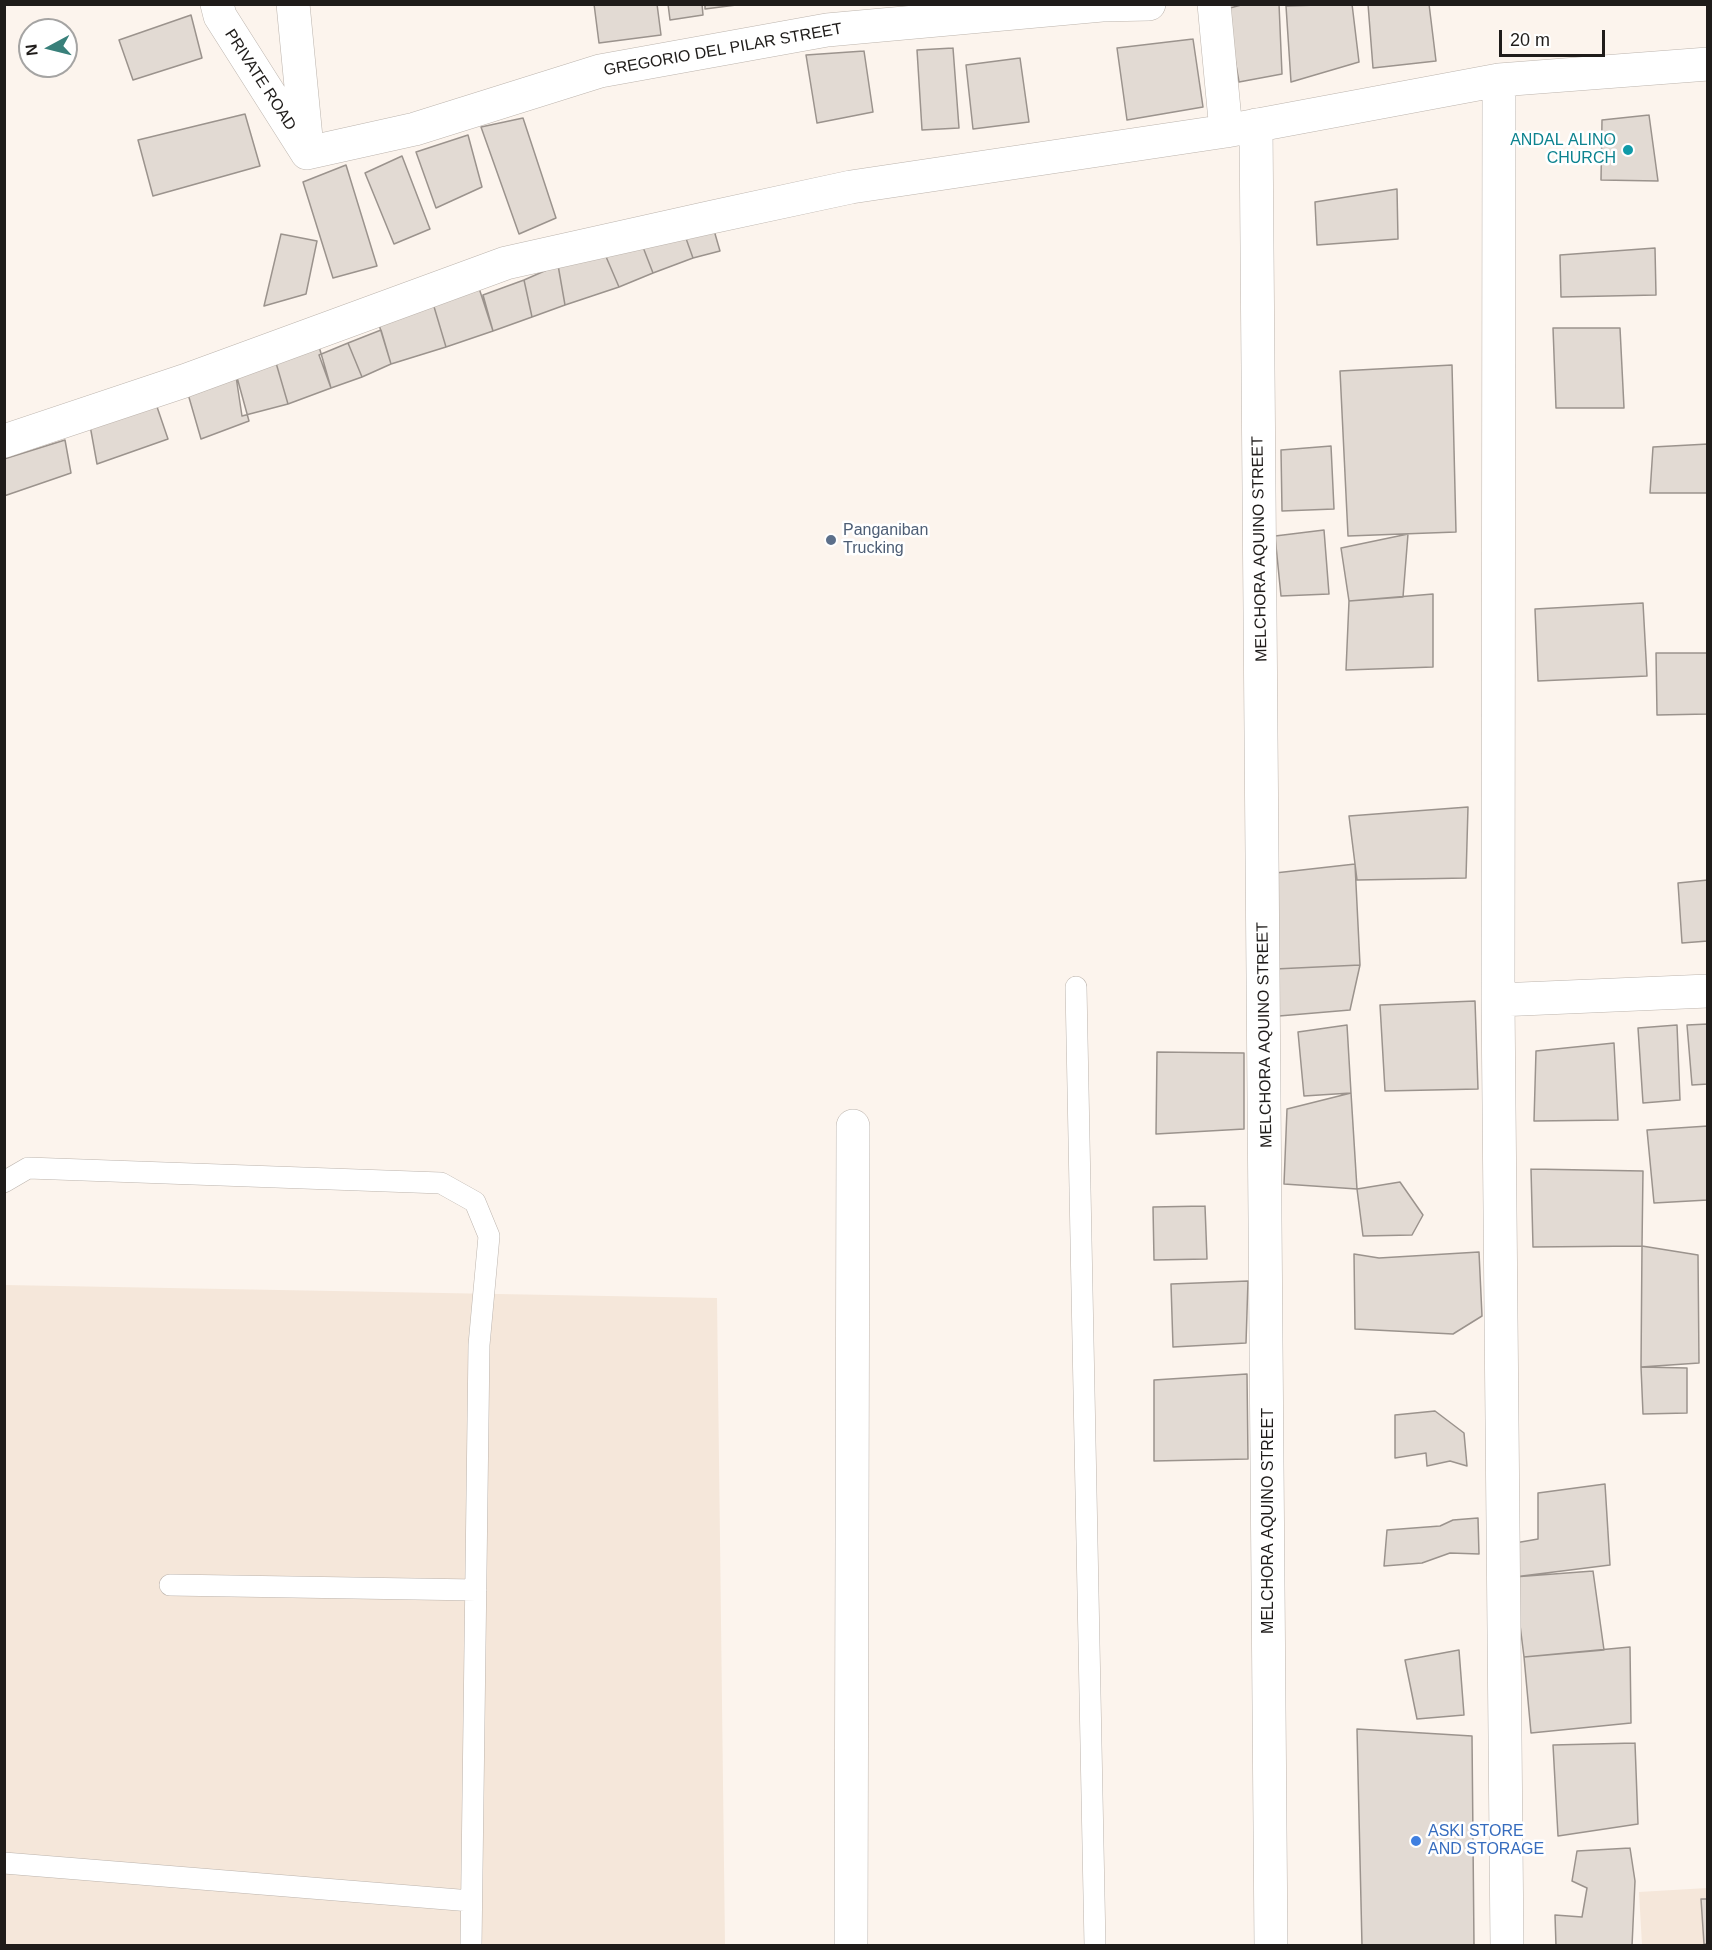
<!DOCTYPE html>
<html>
<head>
<meta charset="utf-8">
<style>
  body { margin:0 }
  #map { position:relative; width:1712px; height:1950px; overflow:hidden; background:#fcf4ed; font-family:Arial,sans-serif }
  canvas { display:block }
  .frame { position:absolute; inset:0; border:6px solid #1f1c1a; pointer-events:none }
  .north { position:absolute; left:18px; top:18px; width:60px; height:60px; box-sizing:border-box; background:#fff; border:2px solid #a5a4a3; border-radius:50%; rotate:263deg; font-size:16px; font-weight:700; line-height:24px; text-align:center; color:#1f1c1a }
  .north::after { content:''; display:block; margin:auto; width:21px; height:27px; background:#39807a; clip-path:polygon(50% 0,100% 100%,50% 72%,0 100%) }
  .scale { position:absolute; left:1499px; top:30px; width:106px; height:27px; box-sizing:border-box; border:3px solid #1f1c1a; border-top:0; padding-left:8px; font-size:18px; line-height:21px; white-space:nowrap; color:#1f1c1a; -webkit-text-stroke:4px #fff; paint-order:stroke }
</style>
</head>
<body>
<div id="map">
<canvas width="1712" height="1950"></canvas>
<div class="frame"></div>
<div class="north">N</div>
<div class="scale">20 m</div>
</div>
<script>
const ctx = document.querySelector('canvas').getContext('2d');
ctx.lineJoin = 'round';
function fillPath(path, color) {
  ctx.fillStyle = color;
  ctx.fill(path, 'evenodd');
}
function poly(rows) {
  const path = new Path2D();
  for (const r of rows) {
    path.moveTo(r[0], r[1]);
    for (let i = 2; i < r.length; i += 2) path.lineTo(r[i], r[i + 1]);
  }
  return path;
}
function stroke(path, color, width, dash) {
  ctx.strokeStyle = color;
  ctx.lineWidth = width;
  ctx.lineCap = dash ? 'butt' : 'round';
  ctx.setLineDash(dash || []);
  ctx.stroke(path);
}
function write(font, color, halo, rows, align = 'center') {
  ctx.font = font + ' Arial,sans-serif';
  ctx.lineWidth = 5;
  ctx.setLineDash([]);
  ctx.textBaseline = 'middle';
  ctx.strokeStyle = halo;
  ctx.fillStyle = color;
  for (const [text, x, y, turn = 0] of rows) {
    ctx.save();
    ctx.translate(x, y);
    ctx.rotate((+turn || 0) * Math.PI / 180);
    ctx.textAlign = isNaN(turn) ? turn : align;
    if (halo) ctx.strokeText(text, 0, 0);
    ctx.fillText(text, 0, 0);
    ctx.restore();
  }
}
const built = poly([
  [5,1285,717,1298,725,1945,5,1946],
  [1707,1888,1707,1945,1642,1945,1639,1892]
]);
const building = poly([
  [594,4,657,4,661,35,599,43,594,4],
  [668,4,702,4,703,15,670,20,668,4],
  [705,4,744,4,705,9,705,4],
  [1245,4,1279,4,1282,74,1239,82,1226,9,1245,4],
  [1352,4,1359,62,1291,82,1286,6,1352,4],
  [1368,4,1429,4,1436,61,1373,68,1368,4],
  [191,15,202,58,133,80,119,40,191,15],
  [1193,39,1203,107,1127,120,1117,48,1193,39],
  [953,48,959,128,922,130,917,50,953,48],
  [864,51,873,112,817,123,806,55,864,51],
  [1020,58,1029,122,973,129,966,65,1020,58],
  [245,114,260,166,153,196,138,140,245,114],
  [1649,115,1658,181,1601,180,1602,120,1649,115],
  [523,118,556,218,519,234,481,127,523,118],
  [468,135,482,187,436,208,416,152,468,135],
  [402,156,430,229,394,244,365,173,402,156],
  [346,165,377,266,333,278,303,182,346,165],
  [1397,189,1398,239,1317,245,1315,202,1397,189],
  [711,220,720,251,693,258,683,230,711,220],
  [683,230,693,258,653,273,641,242,683,230],
  [281,234,317,241,306,294,264,306,281,234],
  [641,242,653,273,619,287,604,252,641,242],
  [1655,248,1656,295,1561,297,1560,255,1655,248],
  [604,252,619,287,565,305,558,265,604,252],
  [558,265,565,305,532,317,524,280,558,265],
  [524,280,532,317,493,331,483,295,524,280],
  [478,285,493,331,446,347,432,300,478,285],
  [432,300,446,347,391,364,377,318,432,300],
  [1553,328,1620,328,1624,408,1556,408,1553,328],
  [381,330,391,364,362,377,348,343,381,330],
  [318,343,331,388,288,404,274,356,318,343],
  [348,343,362,377,331,388,319,355,348,343],
  [274,356,288,404,242,416,235,370,274,356],
  [1452,365,1456,532,1348,536,1340,371,1452,365],
  [235,370,249,421,201,439,186,387,235,370],
  [155,401,168,439,97,464,89,420,155,401],
  [65,440,71,473,4,496,4,459,65,440],
  [1708,444,1708,493,1650,493,1653,447,1708,444],
  [1331,446,1334,509,1282,511,1281,450,1331,446],
  [1324,530,1329,594,1281,596,1275,536,1324,530],
  [1408,534,1403,597,1349,601,1341,548,1408,534],
  [1433,594,1433,667,1346,670,1349,601,1433,594],
  [1643,603,1647,676,1538,681,1535,609,1643,603],
  [1656,653,1708,653,1708,714,1657,715,1656,653],
  [1468,807,1466,878,1357,880,1349,816,1468,807],
  [1355,864,1360,965,1275,969,1275,873,1355,864],
  [1708,880,1708,941,1682,943,1678,883,1708,880],
  [1360,965,1350,1010,1279,1016,1275,969,1360,965],
  [1475,1001,1478,1089,1385,1091,1380,1005,1475,1001],
  [1708,1024,1708,1084,1692,1085,1687,1025,1708,1024],
  [1347,1025,1351,1093,1304,1096,1298,1032,1347,1025],
  [1677,1025,1680,1100,1643,1103,1638,1028,1677,1025],
  [1614,1043,1618,1120,1534,1121,1536,1051,1614,1043],
  [1157,1052,1244,1053,1244,1129,1156,1134,1157,1052],
  [1351,1093,1357,1189,1284,1184,1287,1109,1351,1093],
  [1708,1126,1708,1200,1654,1203,1647,1130,1708,1126],
  [1531,1169,1643,1171,1642,1246,1533,1247,1531,1169],
  [1400,1182,1423,1215,1412,1235,1363,1236,1357,1189,1400,1182],
  [1205,1206,1207,1259,1154,1260,1153,1207,1205,1206],
  [1642,1246,1698,1255,1699,1363,1641,1367,1642,1246],
  [1479,1252,1482,1316,1453,1334,1355,1329,1354,1254,1379,1258,1479,1252],
  [1248,1281,1246,1343,1173,1347,1171,1284,1248,1281],
  [1641,1367,1687,1368,1687,1413,1643,1414,1641,1367],
  [1247,1374,1248,1459,1154,1461,1154,1380,1247,1374],
  [1435,1411,1464,1433,1467,1466,1450,1461,1427,1466,1426,1453,1395,1458,1395,1415,1435,1411],
  [1605,1484,1610,1565,1514,1577,1515,1543,1538,1539,1538,1493,1605,1484],
  [1478,1518,1479,1554,1450,1553,1422,1563,1384,1566,1387,1530,1440,1526,1453,1520,1478,1518],
  [1593,1571,1604,1650,1524,1657,1514,1577,1593,1571],
  [1630,1647,1631,1723,1531,1733,1524,1657,1630,1647],
  [1459,1650,1464,1715,1417,1719,1405,1660,1459,1650],
  [1357,1729,1472,1736,1474,1946,1362,1946,1357,1729],
  [1635,1743,1638,1824,1558,1836,1553,1745,1635,1743],
  [1630,1848,1635,1881,1632,1946,1556,1946,1555,1915,1582,1917,1587,1888,1572,1881,1577,1851,1630,1848],
  [1701,1899,1708,1899,1708,1944,1704,1944,1701,1899]
]);
const service = poly([
  [1076,987,1095,1946],
  [4,1182,28,1168,441,1183,475,1202,489,1236,479,1345,471,1946],
  [170,1585,476,1590],
  [4,1863,471,1901]
]);
const minor = poly([
  [217,4,220,16,307,153],
  [293,4,307,148],
  [1214,4,1226,131],
  [1499,80,1498,1000,1507,1946],
  [1256,125,1271,1946],
  [307,153,415,129,600,71,827,30,1102,5,1149,4],
  [4,441,184,381,506,263,712,217,851,187,1226,131,1499,80,1708,64],
  [1498,1000,1708,991],
  [851,1946,853,1126]
]);
const markers = [
  [1628,150,6,"#0f9aa8"],
  [831,540,6,"#5c6f8a"],
  [1416,1841,6,"#3f7fe0"]
];
const streetNames = [
  ["GREGORIO DEL PILAR STREET",723,50,-10],
  ["PRIVATE ROAD",260,80,57],
  ["MELCHORA AQUINO STREET",1260,549,-91],
  ["MELCHORA AQUINO STREET",1265,1035,-91],
  ["MELCHORA AQUINO STREET",1269,1521,-90]
];
const cultureNames = [
  ["ANDAL ALINO",1616,141],
  ["CHURCH",1616,159]
];
const serviceNames = [
  ["Panganiban",843,531],
  ["Trucking",843,549]
];
const shopNames = [
  ["ASKI STORE",1428,1832],
  ["AND STORAGE",1428,1850]
];
fillPath(built, '#f5e7da');
fillPath(building, '#e2dad3');
stroke(building, '#9b938d', 1.5);
stroke(service, '#bcb4ad', 22);
stroke(minor, '#bcb4ad', 34);
stroke(service, '#fff', 21);
stroke(minor, '#fff', 33);
for (const [x, y, r, color] of markers) {
  const dot = new Path2D();
  dot.arc(x, y, r, 0, 2 * Math.PI);
  ctx.fillStyle = color;
  ctx.fill(dot);
  stroke(dot, '#fff', 2);
}
write('16px', '#1f1c1a', '#fff', streetNames);
write('16px', '#0d838f', '#fff', cultureNames, 'right');
write('16px', '#4e5e75', '#fff', serviceNames, 'left');
write('16px', '#366cbe', '#fff', shopNames, 'left');
</script>
</body>
</html>
